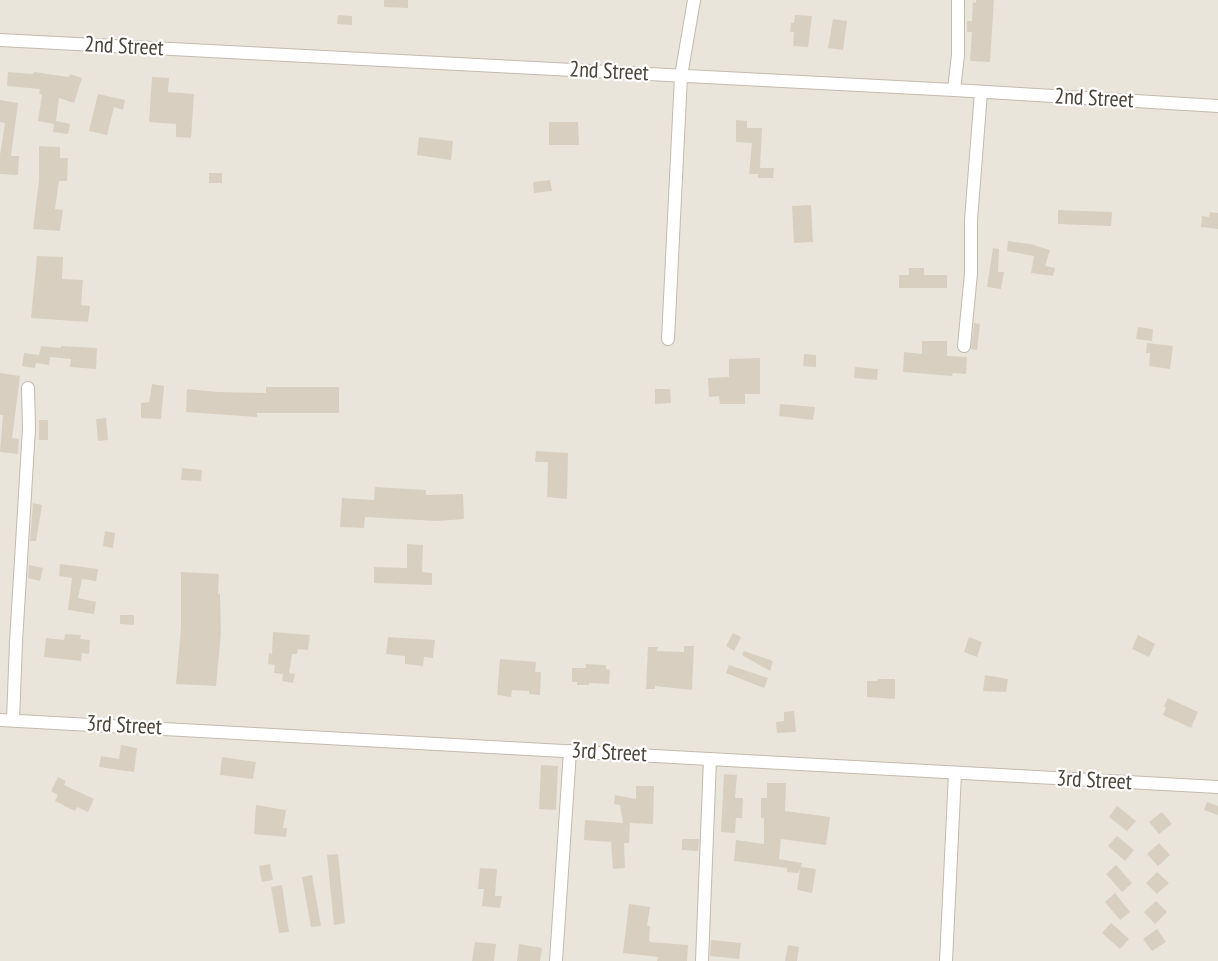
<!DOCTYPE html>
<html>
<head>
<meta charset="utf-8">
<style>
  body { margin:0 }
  canvas { display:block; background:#f6f3ec }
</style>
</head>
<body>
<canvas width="1218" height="961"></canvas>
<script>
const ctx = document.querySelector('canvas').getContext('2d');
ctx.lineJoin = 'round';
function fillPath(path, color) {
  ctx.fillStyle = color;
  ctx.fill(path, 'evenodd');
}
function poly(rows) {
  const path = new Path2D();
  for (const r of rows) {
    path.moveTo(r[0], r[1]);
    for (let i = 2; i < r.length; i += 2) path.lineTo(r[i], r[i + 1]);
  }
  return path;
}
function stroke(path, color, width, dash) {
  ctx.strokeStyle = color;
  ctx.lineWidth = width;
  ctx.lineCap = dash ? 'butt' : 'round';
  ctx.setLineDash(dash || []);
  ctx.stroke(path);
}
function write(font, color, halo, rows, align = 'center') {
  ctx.font = font + ' "PT Sans Narrow",sans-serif';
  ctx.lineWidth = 4.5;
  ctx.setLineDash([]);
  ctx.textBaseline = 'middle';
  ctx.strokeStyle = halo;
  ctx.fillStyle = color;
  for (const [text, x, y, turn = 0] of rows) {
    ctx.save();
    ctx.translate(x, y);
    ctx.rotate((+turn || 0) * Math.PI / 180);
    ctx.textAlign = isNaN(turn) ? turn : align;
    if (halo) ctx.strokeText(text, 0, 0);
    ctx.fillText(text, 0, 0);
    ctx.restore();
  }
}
const residential = poly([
  [0,0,1218,0,1218,961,0,961]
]);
const building = poly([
  [384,0,408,0,408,8,384,7],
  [976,0,994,0,990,62,970,61,972,32,967,32,967,21,972,21,973,2,976,3],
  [338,15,352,16,352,25,337,24],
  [795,15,812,16,808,47,793,46,794,32,790,32,791,23,794,23],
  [833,19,847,21,843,50,828,48],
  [8,72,33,74,34,72,69,77,70,74,82,78,74,103,59,98,56,121,70,124,68,134,53,132,54,124,38,121,42,95,39,94,40,89,7,86],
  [152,77,169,78,168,92,194,94,191,138,176,137,176,124,149,122],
  [98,94,125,100,123,110,114,107,107,135,89,131],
  [0,100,18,103,11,156,19,156,18,175,0,174,0,155,5,123,0,122],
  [736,120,747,121,747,128,762,128,760,168,774,168,773,178,758,178,758,174,749,174,752,143,736,142],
  [549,122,578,122,579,145,549,145],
  [419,137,453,141,451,160,417,155],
  [39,146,60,147,60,158,68,158,67,181,59,181,55,209,63,210,60,231,33,229,39,180],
  [209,173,222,173,222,183,209,183],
  [550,180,552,191,534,193,533,182],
  [811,205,813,242,794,243,792,206],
  [1058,210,1112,212,1111,226,1058,224],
  [1210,212,1218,213,1218,229,1201,227,1202,216,1209,217],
  [1008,241,1030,244,1050,250,1045,266,1055,268,1053,276,1031,273,1034,256,1007,251],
  [993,248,999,249,998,272,1004,272,1001,289,987,287],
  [37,256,63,257,62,279,83,280,81,305,90,306,88,322,31,318],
  [909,268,924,268,924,275,947,275,947,288,899,288,899,275,909,275],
  [974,323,980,324,977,350,971,349],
  [1138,327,1153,329,1152,341,1136,339],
  [922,341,947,341,947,356,967,357,966,374,953,373,952,376,903,372,904,352,922,354],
  [1147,343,1173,346,1170,369,1149,366,1150,353,1146,353],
  [41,346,61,348,61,346,97,348,96,369,70,367,71,359,50,357,49,365,36,363,35,368,22,366,24,353,39,355],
  [804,354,816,355,816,367,803,366],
  [760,358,760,394,745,394,745,404,720,404,719,396,709,397,708,378,729,377,729,359],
  [855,367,878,369,877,380,854,378],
  [0,373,20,376,12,438,19,439,18,454,0,452,3,415,0,415],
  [152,384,164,386,161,419,141,418,141,403,149,402],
  [266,387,339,387,339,413,257,413,257,417,186,412,187,389,217,392,266,393],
  [655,389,670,389,671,403,655,404],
  [780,404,815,407,813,420,779,416],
  [106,418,108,440,98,441,96,419],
  [39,420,48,420,48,440,39,440],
  [536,451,568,453,567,499,547,497,548,462,535,462],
  [182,468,202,470,201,481,181,480],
  [375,487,426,490,426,495,463,494,464,519,437,521,365,517,364,528,340,527,342,498,374,500],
  [33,503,42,505,36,541,30,541],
  [105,531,115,533,113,548,103,546],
  [407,544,423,545,422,572,432,573,432,585,374,583,374,567,407,568],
  [60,564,98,569,96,581,82,579,78,598,96,602,94,614,68,610,72,578,59,576],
  [29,565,43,568,40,581,28,578],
  [181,572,219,574,218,594,220,594,221,633,216,686,176,684,181,628],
  [120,615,134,615,134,625,120,624],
  [273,632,310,635,308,650,298,649,297,654,292,654,289,673,295,674,293,683,282,681,283,674,274,673,275,665,268,664,269,653,272,654],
  [733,633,741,637,734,651,726,646],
  [65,634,81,635,80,639,90,640,89,654,82,653,81,661,44,657,46,638,64,640],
  [1138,635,1155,644,1149,657,1132,649],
  [388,637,435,640,433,658,424,657,423,666,405,664,405,656,386,654],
  [969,637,982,642,977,657,964,652],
  [684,646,694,646,692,690,655,686,655,689,646,689,648,647,658,647,657,651,684,652],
  [744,651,773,661,770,671,742,655],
  [500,659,536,662,535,672,541,672,540,695,529,694,529,691,512,690,511,697,497,695],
  [586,664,606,665,606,669,610,670,609,684,589,683,589,685,577,685,577,682,572,682,572,668,586,668],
  [729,665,768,678,764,688,726,673],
  [985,675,1008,679,1006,692,983,691],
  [878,679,895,679,895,699,867,697,867,681,878,681],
  [1168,698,1198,712,1191,728,1163,715,1166,708,1164,706],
  [794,711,796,732,777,733,776,722,784,721,784,712],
  [121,745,137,748,134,772,99,767,101,756,119,759],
  [222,757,256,762,253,779,220,775],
  [541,765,558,766,556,810,539,809],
  [724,774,737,775,735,798,743,798,742,818,736,818,735,833,721,832],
  [58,777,66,781,64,785,94,799,88,812,77,807,75,811,55,801,58,795,51,791],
  [767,783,786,783,785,811,830,817,826,845,781,839,779,859,802,863,801,867,816,869,812,893,797,890,800,870,798,873,787,872,787,868,734,861,736,840,764,844,764,818,761,818,761,798,767,798],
  [636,786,654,786,653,824,630,823,629,843,624,843,625,868,613,869,611,842,584,840,585,820,623,823,620,805,614,804,615,795,636,799],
  [1207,802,1218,806,1218,815,1204,810],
  [256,805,286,810,283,828,287,828,286,837,254,834],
  [1117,806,1136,821,1127,831,1109,817],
  [1162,812,1172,824,1159,834,1149,822],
  [1117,836,1134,850,1125,861,1108,846],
  [682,839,699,839,698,851,682,850],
  [1159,843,1170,855,1158,866,1147,854],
  [338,854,345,923,334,925,327,855],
  [270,864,273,880,262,882,259,866],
  [1116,865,1132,883,1122,892,1106,874],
  [480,868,497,869,495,896,502,896,500,908,482,906,484,889,478,889],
  [1157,872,1169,883,1157,894,1146,883],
  [312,875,321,926,311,927,302,877],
  [282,885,289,932,279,933,271,887],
  [1115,893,1130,912,1120,920,1105,902],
  [1156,901,1167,912,1155,924,1144,912],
  [629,904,650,907,647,926,650,926,649,940,650,942,688,945,687,961,657,961,658,957,623,953],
  [1111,923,1129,939,1120,949,1102,933],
  [1157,929,1166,942,1152,951,1143,939],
  [711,940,741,943,739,959,710,956],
  [475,942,496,944,494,961,472,961],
  [519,944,542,948,540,961,517,961],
  [788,945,799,947,797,961,785,961]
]);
const minor = poly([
  [0,40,954,90,1218,106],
  [954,90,958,55,958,0],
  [668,339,681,76,694,0],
  [964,346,971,273,971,220,981,92],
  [0,720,1218,787],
  [13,720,16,642,29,428,28,388],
  [556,961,570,751],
  [702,961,710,759],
  [946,961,955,773]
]);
const streetNames = [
  ["2nd Street",124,47,3],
  ["2nd Street",609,72,3],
  ["2nd Street",1094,99,3],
  ["3rd Street",124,726,3],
  ["3rd Street",609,753,3],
  ["3rd Street",1094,781,3]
];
fillPath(residential, '#eae5da');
fillPath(building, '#d8cfc1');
stroke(minor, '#c2bbae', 14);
stroke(minor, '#fff', 12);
write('22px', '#4b4439', '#fff', streetNames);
</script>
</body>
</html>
